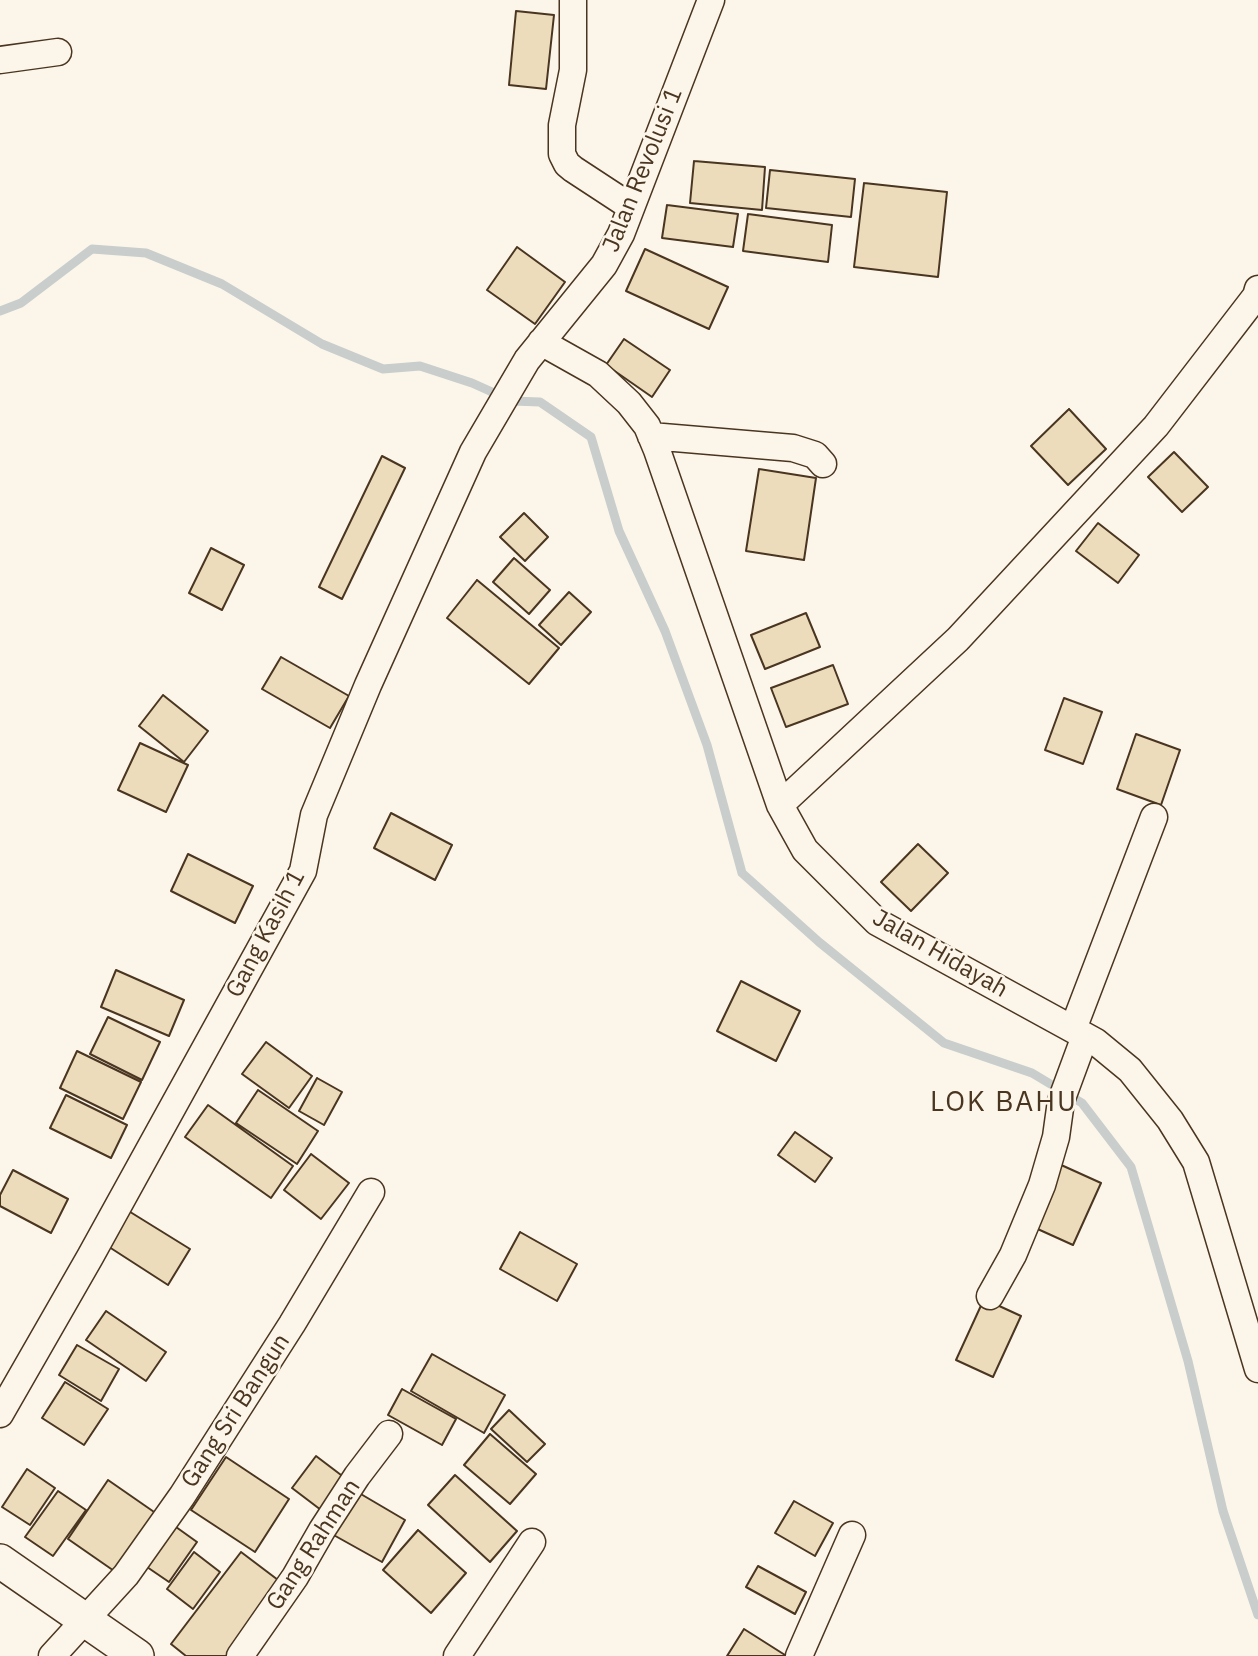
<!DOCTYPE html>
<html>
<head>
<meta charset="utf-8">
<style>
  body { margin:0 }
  canvas { display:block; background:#fbf6e9 }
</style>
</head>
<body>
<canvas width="1258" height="1656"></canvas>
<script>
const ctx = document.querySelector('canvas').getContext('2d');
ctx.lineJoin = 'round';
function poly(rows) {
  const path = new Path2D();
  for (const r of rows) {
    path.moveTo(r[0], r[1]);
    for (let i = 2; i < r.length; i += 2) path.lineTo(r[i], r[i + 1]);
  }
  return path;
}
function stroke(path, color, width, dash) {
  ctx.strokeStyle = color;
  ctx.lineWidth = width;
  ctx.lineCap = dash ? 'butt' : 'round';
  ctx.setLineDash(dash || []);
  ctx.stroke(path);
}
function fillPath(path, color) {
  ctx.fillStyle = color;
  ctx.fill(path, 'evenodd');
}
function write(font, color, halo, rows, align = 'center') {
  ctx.font = font + ' "IBM Plex Sans",sans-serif';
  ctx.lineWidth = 5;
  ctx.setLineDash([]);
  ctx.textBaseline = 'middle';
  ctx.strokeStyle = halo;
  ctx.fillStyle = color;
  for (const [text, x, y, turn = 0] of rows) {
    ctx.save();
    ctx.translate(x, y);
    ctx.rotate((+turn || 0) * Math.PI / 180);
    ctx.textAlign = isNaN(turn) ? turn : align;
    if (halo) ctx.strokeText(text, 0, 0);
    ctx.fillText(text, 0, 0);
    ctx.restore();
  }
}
const stream = poly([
  [0,311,21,303,92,249,146,253,222,284,322,344,383,369,420,366,472,383,512,401,540,402,591,437,619,531,665,631,707,745,742,873,819,942,944,1043,1032,1073,1082,1103,1131,1167,1188,1361,1223,1511,1258,1615]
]);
const building = poly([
  [516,11,554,15,546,89,509,85,516,11],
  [694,161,765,167,762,210,690,203,694,161],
  [770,170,855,179,851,217,766,208,770,170],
  [864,183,947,192,938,277,854,267,864,183],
  [667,205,738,214,733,247,662,238,667,205],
  [748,214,832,225,828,262,743,251,748,214],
  [517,247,565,282,535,324,487,290,517,247],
  [645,249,728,287,709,329,626,291,645,249],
  [624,339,670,370,652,397,606,365,624,339],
  [1069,409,1106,449,1068,485,1031,446,1069,409],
  [1174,452,1208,487,1182,512,1148,477,1174,452],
  [382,456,405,468,342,599,319,587,382,456],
  [759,469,816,478,804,560,746,551,759,469],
  [524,513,548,537,525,561,500,537,524,513],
  [1098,523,1139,555,1118,583,1076,551,1098,523],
  [211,548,244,565,222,610,189,593,211,548],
  [514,558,550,590,529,614,493,582,514,558],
  [477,580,559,648,529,684,447,618,477,580],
  [569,592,591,612,561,645,539,625,569,592],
  [806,613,820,647,765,669,751,635,806,613],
  [281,657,349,696,330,728,262,689,281,657],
  [833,665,848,704,786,727,771,688,833,665],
  [163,695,208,731,184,762,139,726,163,695],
  [1064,698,1102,712,1083,764,1045,750,1064,698],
  [1136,734,1180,750,1161,805,1117,789,1136,734],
  [140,743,188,765,166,812,118,790,140,743],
  [391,813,452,845,435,880,374,848,391,813],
  [918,844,948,873,911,911,881,882,918,844],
  [188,854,253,886,235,923,171,891,188,854],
  [116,970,184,1000,169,1036,101,1007,116,970],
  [741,981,800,1011,776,1061,717,1031,741,981],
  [108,1017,160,1042,142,1080,90,1054,108,1017],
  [266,1042,312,1076,289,1108,242,1074,266,1042],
  [77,1051,141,1082,123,1119,60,1088,77,1051],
  [317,1078,342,1092,324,1125,299,1111,317,1078],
  [258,1090,318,1131,297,1164,236,1123,258,1090],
  [66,1095,127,1125,111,1158,50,1128,66,1095],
  [208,1105,293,1166,271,1198,185,1137,208,1105],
  [795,1132,832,1158,815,1182,778,1155,795,1132],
  [311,1154,349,1183,321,1219,284,1190,311,1154],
  [1059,1164,1101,1183,1073,1245,1031,1226,1059,1164],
  [13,1170,68,1199,51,1233,0,1206,0,1195,13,1170],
  [127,1210,190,1249,168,1285,106,1245,127,1210],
  [520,1232,577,1264,557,1301,500,1269,520,1232],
  [984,1299,1021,1316,993,1377,956,1360,984,1299],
  [106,1311,166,1352,146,1381,86,1340,106,1311],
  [77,1345,119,1369,101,1401,59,1375,77,1345],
  [432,1354,505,1395,484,1433,411,1391,432,1354],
  [65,1382,108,1409,84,1445,42,1418,65,1382],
  [402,1389,456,1419,442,1445,388,1415,402,1389],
  [509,1410,545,1444,527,1462,491,1429,509,1410],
  [490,1434,536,1474,510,1504,464,1465,490,1434],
  [316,1456,345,1478,321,1510,292,1488,316,1456],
  [226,1457,289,1499,255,1552,191,1510,226,1457],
  [27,1469,55,1488,30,1525,2,1507,27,1469],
  [455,1475,517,1531,490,1562,428,1505,455,1475],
  [108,1480,157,1514,117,1573,68,1539,108,1480],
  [354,1490,405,1520,382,1562,330,1533,354,1490],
  [58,1491,86,1510,53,1556,25,1537,58,1491],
  [794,1501,833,1523,815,1556,775,1533,794,1501],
  [176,1527,197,1542,169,1582,147,1567,176,1527],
  [418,1530,466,1573,431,1613,383,1570,418,1530],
  [194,1552,220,1572,193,1609,167,1589,194,1552],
  [241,1552,286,1586,232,1656,186,1656,171,1644,241,1552],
  [758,1566,806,1592,795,1614,746,1587,758,1566],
  [744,1629,785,1655,784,1656,727,1656,744,1629]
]);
const minor = poly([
  [573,0,573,70,562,125,562,154,567,164,573,169,631,207],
  [0,60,58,52],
  [541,342,598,374,629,403,647,426,657,450,780,805,805,850,877,922,1096,1042,1130,1070,1170,1120,1196,1162,1258,1369],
  [651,436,793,448,815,455,823,464],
  [780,805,958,639,1156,426,1256,296,1258,289],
  [1073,1029,1154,817],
  [990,1296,1013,1255,1042,1185,1056,1137,1061,1101,1085,1036],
  [0,1414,90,1257,303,871,314,815,368,685,473,452,527,360,604,265,621,234,711,0],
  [52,1656,126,1575,182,1496,292,1324,371,1192],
  [240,1656,295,1577,322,1530,357,1476,389,1434],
  [457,1656,532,1542],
  [799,1656,852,1535]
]);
const tertiary = poly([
  [0,1561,137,1656]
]);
const streetNames = [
  ["Jalan Revolusi 1",643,170,-68],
  ["Gang Kasih 1",266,934,-62],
  ["Jalan Hidayah",940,954,30],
  ["Gang Sri Bangun",236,1411,-57],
  ["Gang Rahman",314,1545,-57]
];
const quarterNames = [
  ["LOK BAHU",1004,1103]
];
stroke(stream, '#c9cecd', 9);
fillPath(building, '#ecdcbc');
stroke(building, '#4a3520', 2);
stroke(minor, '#4a3520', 29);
stroke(tertiary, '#4a3520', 36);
stroke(minor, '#fbf6e9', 26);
stroke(tertiary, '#fbf6e9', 33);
write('24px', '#4a3520', '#fbf6e9', streetNames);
ctx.letterSpacing = '2px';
write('28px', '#4a3520', '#fbf6e9', quarterNames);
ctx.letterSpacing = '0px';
</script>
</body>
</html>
